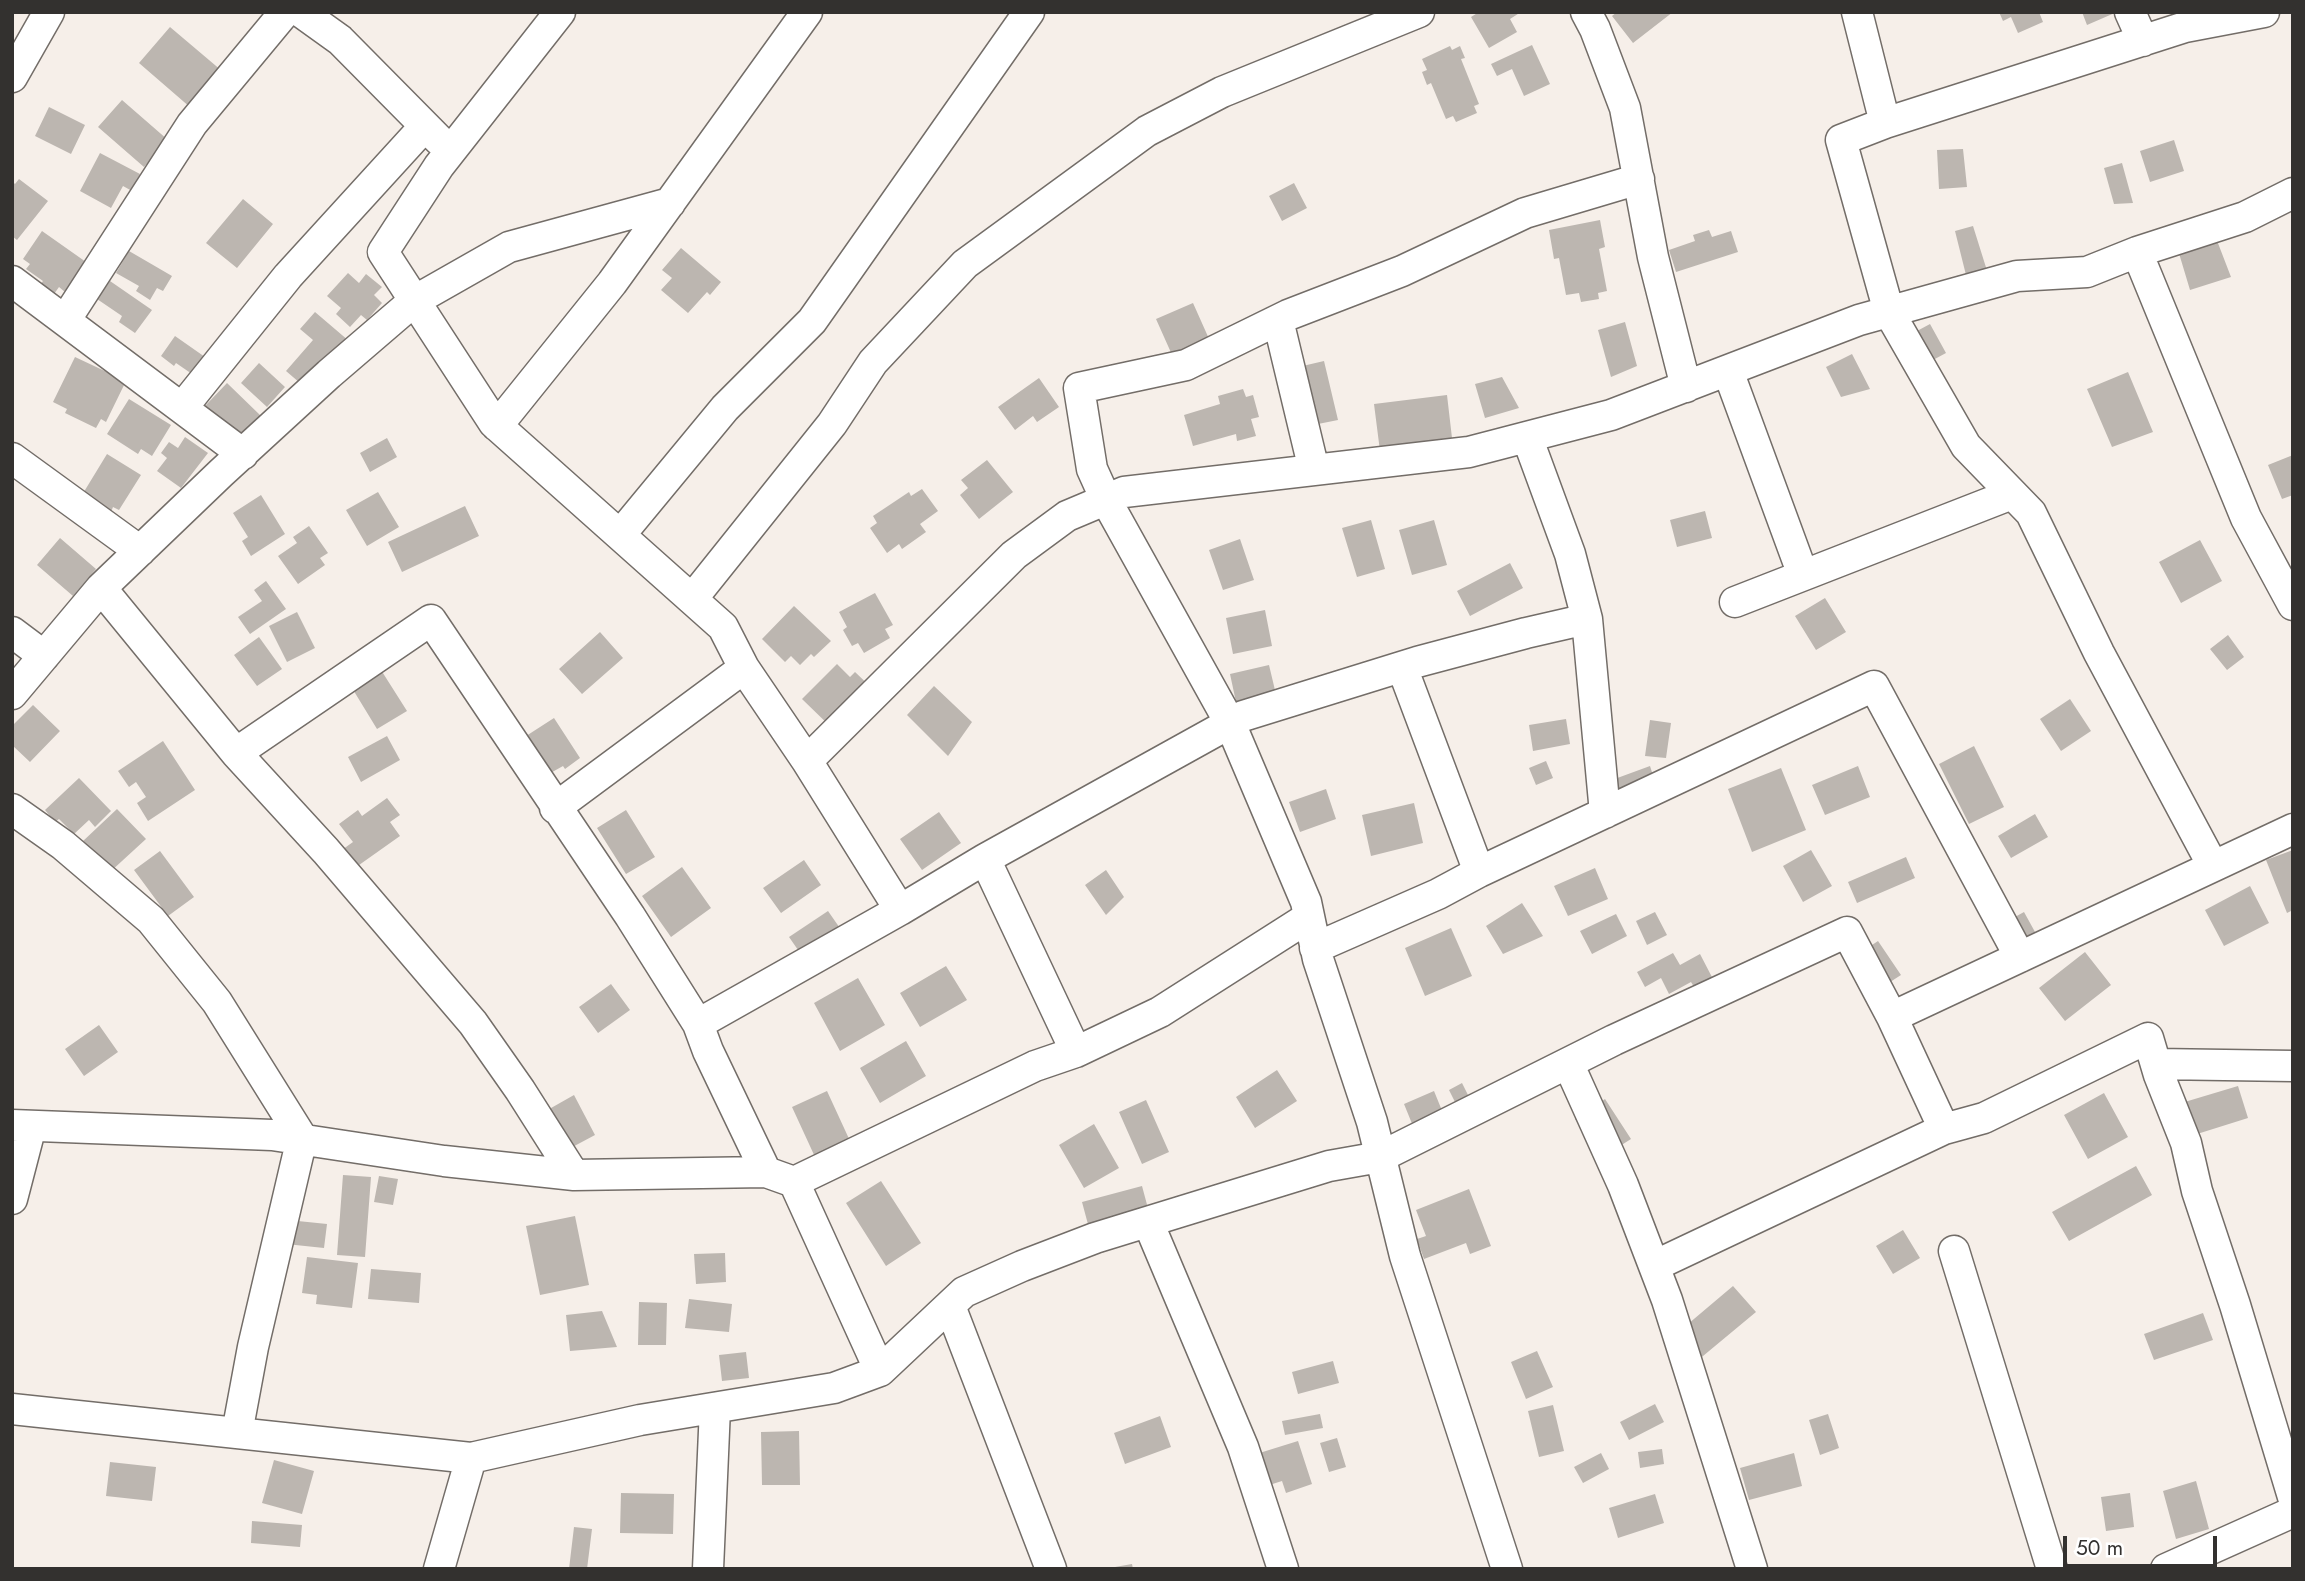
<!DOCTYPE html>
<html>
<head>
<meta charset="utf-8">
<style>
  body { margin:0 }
  #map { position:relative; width:2305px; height:1581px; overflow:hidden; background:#f6efe9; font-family:Jost,sans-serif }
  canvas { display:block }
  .frame { position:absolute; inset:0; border:14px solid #33312f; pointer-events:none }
  .scale { position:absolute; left:2063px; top:1536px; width:154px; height:32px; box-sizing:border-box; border:4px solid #33312f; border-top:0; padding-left:9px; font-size:21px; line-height:24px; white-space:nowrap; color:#33312f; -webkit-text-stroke:5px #fff; paint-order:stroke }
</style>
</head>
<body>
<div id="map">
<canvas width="2305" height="1581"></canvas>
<div class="frame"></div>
<div class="scale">50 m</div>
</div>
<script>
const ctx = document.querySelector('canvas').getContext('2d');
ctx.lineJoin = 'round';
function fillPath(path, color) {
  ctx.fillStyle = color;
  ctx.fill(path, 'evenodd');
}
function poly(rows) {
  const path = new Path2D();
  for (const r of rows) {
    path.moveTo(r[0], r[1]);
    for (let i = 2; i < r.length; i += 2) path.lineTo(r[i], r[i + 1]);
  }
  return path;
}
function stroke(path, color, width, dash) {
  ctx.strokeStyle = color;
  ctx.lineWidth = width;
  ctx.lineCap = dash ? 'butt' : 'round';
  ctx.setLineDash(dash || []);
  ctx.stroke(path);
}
const building = poly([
  [1479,12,1521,12,1510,19,1517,32,1489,48,1471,17],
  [1617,12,1673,12,1633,43,1612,16],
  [1999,12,2039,12,2043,22,2018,33,2011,17,2003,21],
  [2082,12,2117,12,2087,25],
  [170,27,222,71,191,108,139,63],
  [1532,45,1550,84,1524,96,1512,69,1497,76,1491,64],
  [1450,46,1452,50,1460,46,1465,58,1461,59,1479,104,1474,106,1477,113,1456,122,1453,116,1446,119,1431,83,1427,85,1422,72,1427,70,1422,59],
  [122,100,168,140,144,167,98,127],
  [49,107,85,125,71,154,35,136],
  [2174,140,2184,171,2150,182,2140,151],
  [1963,149,1967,187,1939,189,1937,150],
  [100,153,140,174,132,191,123,186,111,208,80,191],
  [2122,163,2133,203,2114,204,2104,168],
  [19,179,48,201,17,240,12,236,12,181,15,184],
  [1294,183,1307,208,1282,221,1269,196],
  [243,199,273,224,237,268,206,243],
  [1600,220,1605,247,1599,249,1607,291,1598,293,1599,299,1581,302,1579,293,1566,295,1559,258,1554,259,1549,230],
  [1973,226,1989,277,1968,283,1955,231],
  [1709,230,1712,237,1731,231,1738,252,1676,272,1669,250,1695,241,1693,235],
  [42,231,86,262,65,292,59,287,54,294,40,285,43,281,26,269,30,264,23,259],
  [2216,238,2231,277,2190,290,2178,250],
  [681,248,721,282,710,295,707,292,688,313,661,290,672,278,662,270],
  [129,251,172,276,163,291,157,288,150,300,136,291,139,286,116,273],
  [348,273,359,283,366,274,382,287,374,295,382,303,367,320,361,315,350,327,336,314,341,308,327,296],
  [110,281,152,310,135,333,119,322,122,316,97,299],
  [1193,303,1218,359,1181,375,1156,319],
  [315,312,349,341,307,389,286,371,313,340,300,329],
  [1625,322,1637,366,1611,377,1598,330],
  [1930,324,1946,353,1920,367,1904,338],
  [175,336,205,357,192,374,176,363,174,366,161,356],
  [1852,354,1870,389,1841,397,1826,367],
  [75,357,126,381,106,422,101,419,96,428,65,413,67,409,53,402],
  [1324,361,1338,420,1313,425,1294,368],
  [259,363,285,387,267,407,241,383],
  [2128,372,2153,432,2112,447,2087,389],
  [1502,377,1519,408,1485,418,1475,384],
  [1039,378,1059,407,1037,422,1033,416,1015,430,998,407],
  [227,383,261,416,239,438,205,406],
  [1243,389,1246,397,1253,395,1259,417,1251,419,1256,436,1237,441,1236,434,1193,446,1184,415,1220,404,1218,396],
  [1447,395,1452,438,1412,443,1414,454,1381,459,1374,404],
  [129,399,171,425,152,456,141,449,138,454,107,434],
  [185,437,208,453,181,488,157,471,167,458,161,453,169,442,178,448],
  [387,438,397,457,370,472,360,453],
  [107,454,141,475,119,510,113,507,111,512,82,495],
  [2293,455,2293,495,2282,499,2268,465],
  [987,460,1013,492,979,519,960,495,968,488,961,480],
  [922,489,938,511,920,524,926,532,902,549,899,544,887,553,870,528,877,523,873,516,909,492,911,496],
  [378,492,399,527,367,546,346,510],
  [261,495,285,534,251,556,242,541,248,537,233,513],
  [465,506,479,536,402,572,388,542],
  [1705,511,1712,538,1677,547,1670,520],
  [1371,520,1385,569,1357,577,1342,528],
  [1434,520,1447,565,1412,575,1399,530],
  [309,526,328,553,320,558,325,565,298,584,278,556,297,543,293,537],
  [60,538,96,569,73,596,37,565],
  [1240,539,1254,580,1223,590,1209,550],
  [2200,540,2222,581,2181,603,2159,562],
  [1510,563,1523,588,1470,616,1457,591],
  [266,581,286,609,250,634,238,617,262,601,254,590],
  [875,593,893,625,885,629,890,638,864,653,858,643,852,646,843,630,847,627,839,612],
  [1825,598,1846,632,1816,650,1795,616],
  [794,606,831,641,814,657,811,654,800,665,791,656,785,662,762,639],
  [1265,610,1272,646,1233,654,1226,618],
  [297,612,315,648,287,662,269,626],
  [600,632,623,658,582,694,559,669],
  [2228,635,2244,657,2227,670,2210,649],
  [259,637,282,669,257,686,234,655],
  [837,664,850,677,855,672,876,692,836,732,802,699],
  [1269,665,1279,707,1239,716,1230,674],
  [381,670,407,711,377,729,352,688],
  [934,686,972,722,948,756,907,715],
  [2070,699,2091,731,2061,751,2040,719],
  [33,705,60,731,30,762,12,745,12,726],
  [554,718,580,758,565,769,563,766,547,775,523,738],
  [1566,719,1570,744,1533,751,1529,725],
  [1650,720,1671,723,1666,758,1645,756],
  [387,736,400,760,361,782,348,757],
  [163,741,195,790,148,821,137,803,146,797,136,782,129,787,118,771],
  [1974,746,2004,807,1969,824,1939,764],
  [1546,761,1553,778,1536,785,1529,768],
  [1650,766,1658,791,1610,809,1601,784],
  [1858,766,1870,797,1825,815,1812,785],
  [1781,768,1806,830,1752,852,1728,789],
  [79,778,111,811,95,827,89,820,74,834,59,819,55,822,45,810],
  [1326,789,1336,819,1300,832,1289,802],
  [387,798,400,815,390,822,400,836,352,870,339,852,353,842,339,824,358,810,362,816],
  [1414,803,1423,843,1371,856,1362,815],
  [117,809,146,839,110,872,82,842],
  [626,810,655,857,626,874,597,828],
  [939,812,961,843,922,870,900,839],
  [2035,814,2048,837,2011,858,1998,836],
  [1811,850,1832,886,1803,902,1783,866],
  [2293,850,2293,910,2287,913,2266,860],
  [160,851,194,897,168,916,134,870],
  [1906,857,1915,878,1857,903,1848,882],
  [804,860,821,885,781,913,763,888],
  [682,867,711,908,671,937,642,896],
  [1595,868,1608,899,1568,916,1554,886],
  [1106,870,1124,897,1106,915,1085,885],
  [2250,886,2269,923,2224,946,2205,910],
  [1522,903,1543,936,1503,954,1486,926],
  [828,911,844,934,805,960,789,937],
  [1655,912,1667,935,1647,945,1636,921],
  [2024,912,2040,941,2007,959,2004,923],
  [1616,914,1627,936,1592,954,1580,931],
  [1451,928,1472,976,1425,996,1405,948],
  [1878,941,1901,975,1873,993,1851,959],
  [2085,952,2111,985,2065,1021,2039,988],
  [1673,953,1680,965,1700,954,1714,981,1696,990,1691,982,1669,994,1661,978,1645,987,1637,972],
  [946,966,967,1000,920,1027,900,993],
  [858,978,885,1025,840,1051,814,1003],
  [611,984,630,1010,598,1033,579,1007],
  [99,1025,118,1052,84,1076,65,1049],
  [906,1041,926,1076,880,1103,860,1068],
  [1277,1070,1297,1101,1255,1128,1236,1097],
  [1462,1083,1478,1115,1465,1122,1449,1090],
  [2238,1086,2248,1118,2178,1140,2168,1107],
  [827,1091,856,1154,821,1170,792,1107],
  [1434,1091,1445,1118,1415,1131,1404,1104],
  [2104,1093,2128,1137,2088,1159,2064,1115],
  [574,1095,595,1135,565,1151,544,1112],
  [1605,1099,1631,1139,1601,1158,1575,1119],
  [1146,1100,1169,1152,1142,1164,1119,1112],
  [1094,1124,1119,1168,1084,1188,1059,1145],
  [2136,1166,2152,1195,2069,1241,2052,1212],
  [343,1175,371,1177,365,1257,337,1255],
  [379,1176,398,1179,393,1205,374,1202],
  [881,1181,921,1243,886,1266,846,1203],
  [1142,1186,1153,1227,1093,1243,1082,1202],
  [1469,1189,1491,1246,1470,1254,1466,1243,1424,1259,1417,1239,1426,1236,1416,1210],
  [575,1216,589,1285,540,1295,526,1226],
  [288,1220,327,1224,324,1248,286,1244],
  [1903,1230,1920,1258,1893,1274,1876,1246],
  [725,1253,726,1282,696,1284,694,1254],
  [307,1257,358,1263,352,1308,316,1304,317,1295,302,1293],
  [371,1269,421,1273,419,1303,368,1299],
  [1733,1286,1756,1312,1697,1361,1675,1335],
  [689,1299,732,1304,729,1332,685,1328],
  [639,1302,667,1303,666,1345,638,1345],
  [602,1311,617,1347,570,1351,566,1315],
  [2203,1313,2213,1340,2154,1360,2144,1334],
  [1537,1351,1553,1387,1526,1399,1511,1362],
  [746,1352,749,1378,722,1381,719,1355],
  [1333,1361,1339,1383,1298,1394,1292,1372],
  [1655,1404,1664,1422,1629,1440,1620,1422],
  [1553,1405,1564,1451,1539,1457,1528,1411],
  [1320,1414,1323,1428,1285,1435,1282,1421],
  [1828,1414,1839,1448,1820,1455,1809,1420],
  [1160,1416,1171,1447,1125,1464,1114,1433],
  [799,1431,800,1485,762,1485,761,1432],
  [1337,1438,1346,1467,1329,1472,1320,1443],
  [1298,1441,1312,1484,1286,1493,1282,1481,1263,1487,1253,1455],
  [1662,1449,1664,1464,1640,1468,1638,1452],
  [1601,1453,1609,1469,1583,1483,1574,1467],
  [1794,1453,1802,1486,1749,1500,1740,1468],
  [274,1460,314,1471,302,1514,262,1503],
  [110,1462,156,1467,152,1501,106,1496],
  [2196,1481,2209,1529,2176,1539,2163,1491],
  [621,1493,674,1494,673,1534,620,1533],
  [2130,1493,2134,1527,2106,1531,2101,1497],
  [1655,1494,1664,1523,1618,1538,1609,1508],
  [252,1521,302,1525,300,1547,251,1543],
  [574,1527,592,1529,587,1569,569,1569],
  [1132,1564,1133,1569,1115,1569,1115,1567]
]);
const minor = poly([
  [301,12,340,40,439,140],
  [560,12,439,166,383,252,494,423,723,627,744,668,807,761],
  [1586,12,1595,29,1625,108,1653,257,1686,387],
  [1857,12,1885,123],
  [2130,12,2143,41],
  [12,77,49,12],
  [2137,252,2246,518,2293,605],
  [12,281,243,454],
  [66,319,192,124,285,12],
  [1278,320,1314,470],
  [1728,371,1803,575],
  [182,408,288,276,424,127],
  [497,426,612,283,807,12],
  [1527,437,1570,554,1587,619,1605,813],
  [12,458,140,551],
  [620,535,725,408,812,321,1029,12],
  [101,588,236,753,431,620,630,916,698,1024,708,1051,766,1172],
  [692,599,832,424,873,362,965,264,1147,131,1222,92,1419,12],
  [1735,602,2012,494],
  [12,632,44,656],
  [1402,667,1479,872],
  [12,694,101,588,221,473,329,374,414,301,509,247,670,203],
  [236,753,326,851,473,1023,520,1090,574,1175],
  [555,808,744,668],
  [12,809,63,845,151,920,217,1002,302,1138,253,1347,237,1433],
  [985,859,1076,1052],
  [2213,866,2099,653,2031,513,1966,446,1889,312,1841,140,1885,123,2185,27,2264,12],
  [900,910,807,761,1014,555,1067,516,1124,492,1469,452,1611,415,1859,320,2017,276,2087,272,2137,252,2245,217,2293,193],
  [1315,948,1438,894,1479,872,1874,686,2020,957],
  [1892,1017,2293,829],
  [698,1024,900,910,985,859,1243,716,1417,662,1526,633,1587,619],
  [1568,1063,1623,1185,1667,1300,1752,1569],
  [2156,1064,2293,1066],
  [12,1125,272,1135,444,1161,574,1175,766,1172,794,1182,880,1371],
  [794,1182,1035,1066,1076,1052,1160,1012,1309,917],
  [12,1199,31,1126],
  [1148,1222,1243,1447,1283,1569],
  [1954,1251,2052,1569],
  [1654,1266,1944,1129,1984,1118,2148,1038,2159,1075,2186,1143,2197,1191,2235,1305,2293,1497],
  [950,1306,1051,1569],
  [12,1409,471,1458,439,1569],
  [471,1458,640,1420,834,1388,880,1371,964,1292,1022,1266,1095,1238,1329,1166,1380,1157,1614,1040,1847,932,1892,1017,1944,1129],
  [708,1569,715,1408],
  [1507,1569,1405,1256,1372,1122,1318,959,1306,902,1230,723,1106,500,1092,469,1079,388,1186,365,1288,315,1402,271,1525,213,1639,179],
  [2166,1569,2293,1512]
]);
fillPath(building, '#bcb6b0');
stroke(minor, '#736d68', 33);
stroke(minor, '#fff', 30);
</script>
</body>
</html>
